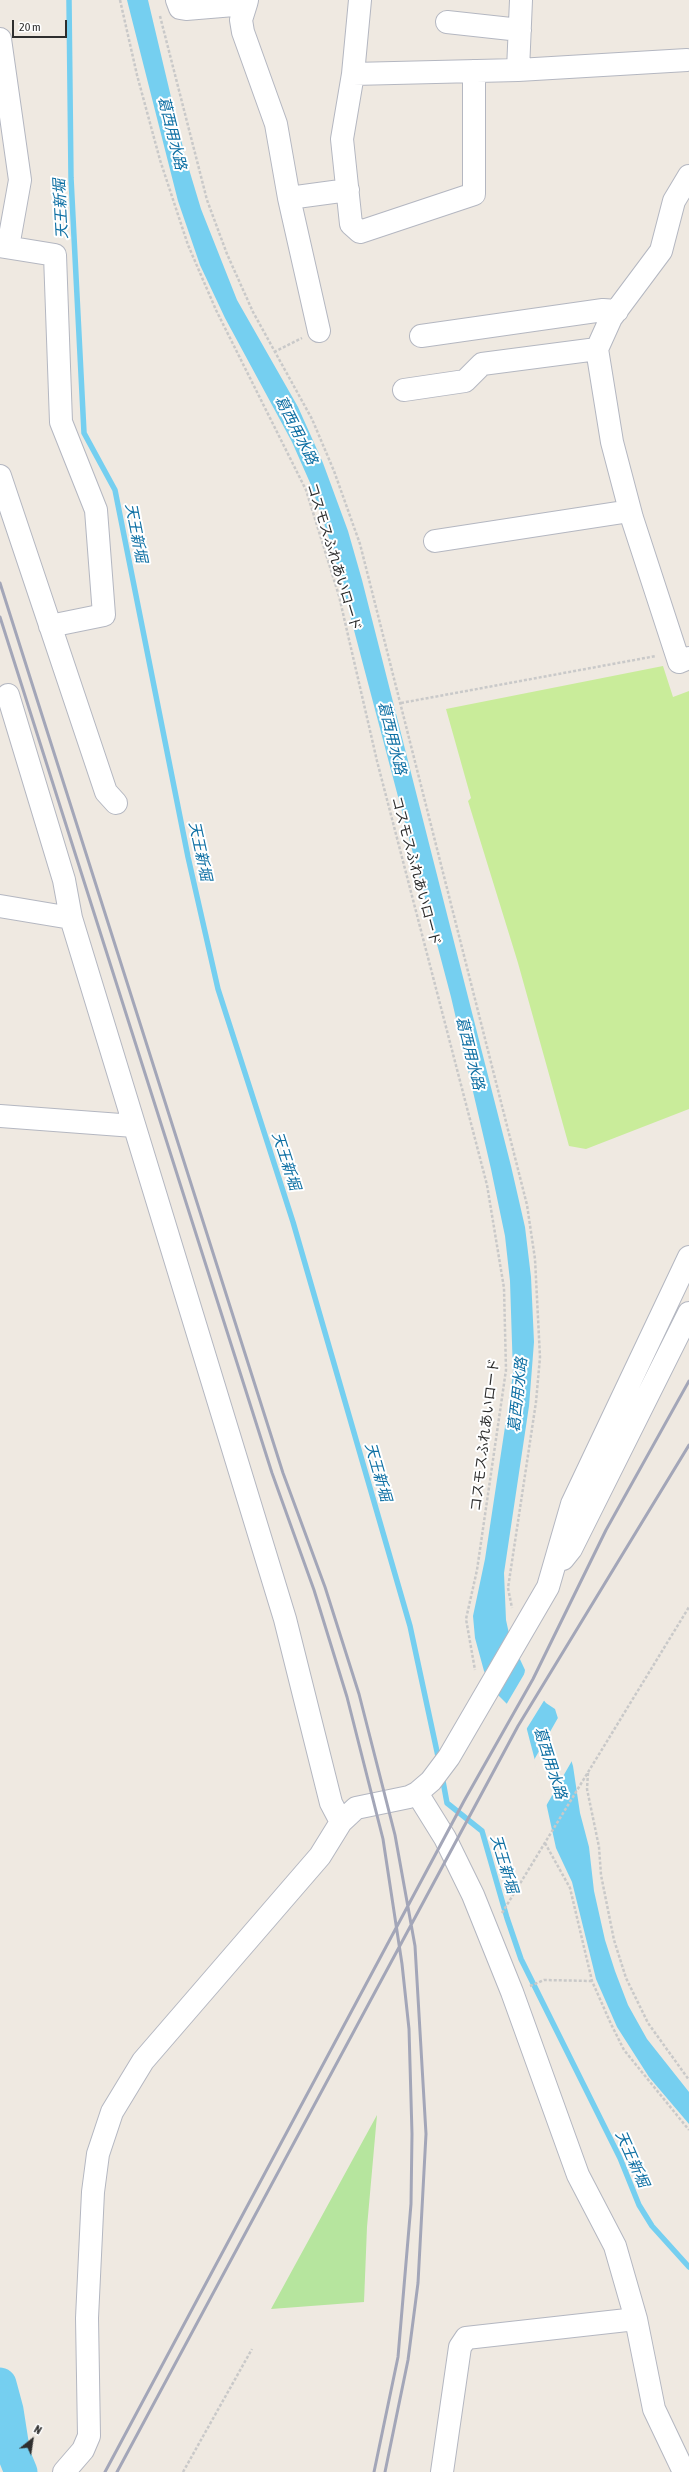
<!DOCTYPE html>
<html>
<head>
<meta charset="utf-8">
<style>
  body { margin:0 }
  #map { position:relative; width:689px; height:2472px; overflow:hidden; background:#efe9e1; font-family:"Asap Condensed",sans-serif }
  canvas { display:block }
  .north { position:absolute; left:12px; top:2420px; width:40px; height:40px; -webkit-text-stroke:3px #fff; paint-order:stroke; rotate:30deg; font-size:11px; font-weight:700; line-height:16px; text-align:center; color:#2e2e2e }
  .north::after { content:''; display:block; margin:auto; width:14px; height:18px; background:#2e2e2e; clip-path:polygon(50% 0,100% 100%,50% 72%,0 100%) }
  .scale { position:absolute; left:12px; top:20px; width:55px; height:18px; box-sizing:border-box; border:2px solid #2e2e2e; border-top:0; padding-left:5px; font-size:12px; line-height:14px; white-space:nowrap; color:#2e2e2e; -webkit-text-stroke:3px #fff; paint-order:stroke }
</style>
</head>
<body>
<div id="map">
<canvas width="689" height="2472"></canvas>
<div class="north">N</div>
<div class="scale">20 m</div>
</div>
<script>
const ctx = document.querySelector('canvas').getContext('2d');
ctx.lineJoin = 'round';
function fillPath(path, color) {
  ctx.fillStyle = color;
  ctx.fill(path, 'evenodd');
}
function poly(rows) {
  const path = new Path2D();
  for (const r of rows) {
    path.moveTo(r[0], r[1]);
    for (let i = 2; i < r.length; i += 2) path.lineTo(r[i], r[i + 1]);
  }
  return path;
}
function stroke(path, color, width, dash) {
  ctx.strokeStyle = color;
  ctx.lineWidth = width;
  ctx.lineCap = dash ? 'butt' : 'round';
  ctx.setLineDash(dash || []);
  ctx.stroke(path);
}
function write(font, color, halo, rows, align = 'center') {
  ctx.font = font + ' "Asap Condensed","Noto Sans JP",sans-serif';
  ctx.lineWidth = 4;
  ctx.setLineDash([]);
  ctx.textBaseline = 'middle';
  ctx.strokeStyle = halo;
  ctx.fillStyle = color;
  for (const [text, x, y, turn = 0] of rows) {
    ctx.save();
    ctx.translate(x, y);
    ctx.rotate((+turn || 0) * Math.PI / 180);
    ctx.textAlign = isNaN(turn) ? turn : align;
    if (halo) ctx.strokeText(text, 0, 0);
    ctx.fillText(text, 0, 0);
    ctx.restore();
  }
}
const green = poly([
  [377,2115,367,2227,364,2302,271,2309]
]);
const pitch = poly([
  [663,666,673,697,689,691,689,1109,586,1149,569,1146,518,963,468,801,471,798,446,709]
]);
const water = poly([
  [127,0,148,0,185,156,201,209,237,300,298,407,323,463,348,531,362,580,511,1166,525,1227,531,1277,534,1342,529,1406,504,1573,506,1620,510,1638,525,1670,524,1676,546,1703,555,1709,573,1766,580,1813,589,1847,594,1891,605,1940,615,1971,628,2005,647,2039,689,2092,689,2124,649,2077,617,2027,596,1979,572,1882,556,1848,547,1807,525,1722,498,1695,484,1671,475,1638,473,1616,485,1559,513,1374,510,1281,505,1236,491,1169,451,997,332,547,311,485,292,442,225,318,200,265,178,201]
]);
const pier = poly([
  [526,1671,526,1676,545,1699,524,1733,523,1723,506,1705],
  [559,1716,573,1759,546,1806,534,1760]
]);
const stream = poly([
  [69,0,71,178,84,433,115,490,188,857,218,989,293,1222,410,1626,439,1761],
  [442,1776,447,1803,482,1831,507,1918,521,1959,620,2158,639,2205,652,2226,689,2267]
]);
const river = poly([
  [0,2384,7,2410,14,2455,21,2472]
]);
const path = poly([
  [120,0,137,75,160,160,188,245,216,310,306,490,339,596,377,761,487,1185,504,1288,506,1370,477,1570,466,1619,475,1670],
  [160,16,207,200,227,254,253,312,312,419,334,471,360,544,527,1205,535,1259,540,1357,536,1402,508,1588,512,1608],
  [274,352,302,338],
  [401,703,656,656],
  [588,1773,587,1789,599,1847,601,1875,614,1940,626,1978,648,2023,689,2080],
  [545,1843,570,1888,592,1981,611,2024,624,2050,689,2130],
  [502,1913,689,1607],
  [530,1986,544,1980,592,1981],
  [183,2472,252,2349]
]);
const minor = poly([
  [177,0,180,8,186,9,246,4,247,0],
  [360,0,353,74,342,139,351,224,360,232,474,194,474,71],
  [521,0,518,70,687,60],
  [246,4,241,20,243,32,276,124,289,198,319,331],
  [447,22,520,30],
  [0,39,20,180,8,247],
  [353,74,518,70],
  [689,176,674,201,661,251,611,318,597,349,612,442,632,518,679,662,689,658],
  [289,198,348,190],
  [0,246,55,255,61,422,96,510,104,615,50,626],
  [421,336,603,310,617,311],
  [404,390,465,381,482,364,597,349],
  [0,476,106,792,116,803],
  [435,541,630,511],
  [8,695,64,880,71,918],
  [0,906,71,918,285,1619,331,1803,341,1822],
  [0,1116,134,1126],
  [563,1559,571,1549,689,1313],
  [417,1793,445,1838,473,1895,512,1992,578,2175,615,2246,636,2319,654,2409,684,2472],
  [64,2472,83,2450,89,2436,87,2318,93,2192,98,2154,112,2112,143,2061,320,1856,341,1822,356,1808,409,1797,417,1793,431,1781,449,1757,548,1587,572,1504,689,1257],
  [442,2472,460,2347,466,2338,636,2319]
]);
const rail = poly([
  [0,583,283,1473,325,1587,359,1694,395,1835,415,1946,426,2134,418,2283,408,2360,385,2472],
  [0,617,272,1473,314,1590,347,1697,383,1839,402,1964,409,2029,412,2134,411,2204,398,2357,374,2472],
  [105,2472,464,1801,533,1679,606,1530,689,1381],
  [117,2472,518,1726,689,1445]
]);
const streetNames = [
  ["コスモスふれあいロード",334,557,73],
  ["コスモスふれあいロード",416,871,75],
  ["コスモスふれあいロード",485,1435,-83]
];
const waterNames = [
  ["葛西用水路",172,133,76],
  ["天王新堀",61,209,-93],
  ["葛西用水路",296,430,63],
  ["天王新堀",136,533,79],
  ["葛西用水路",392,738,76],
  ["天王新堀",200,851,78],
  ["葛西用水路",470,1053,76],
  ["天王新堀",286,1161,72],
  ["葛西用水路",518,1395,-84],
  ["天王新堀",378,1472,74],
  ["葛西用水路",550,1763,72],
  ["天王新堀",504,1864,73],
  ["天王新堀",632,2159,66]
];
fillPath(green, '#b6e59e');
fillPath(pitch, '#c9ec9a');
fillPath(water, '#75cff0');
fillPath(pier, '#efe9e1');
stroke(stream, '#75cff0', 5.5);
stroke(river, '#75cff0', 33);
stroke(minor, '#b4b7c1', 24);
stroke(path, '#c9c9c9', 2.5, [3, 2]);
stroke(minor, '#fff', 22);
stroke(rail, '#a3a6b8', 3);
write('14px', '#2e2e2e', '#fff', streetNames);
write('italic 15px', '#0d6fa3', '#fff', waterNames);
</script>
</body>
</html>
